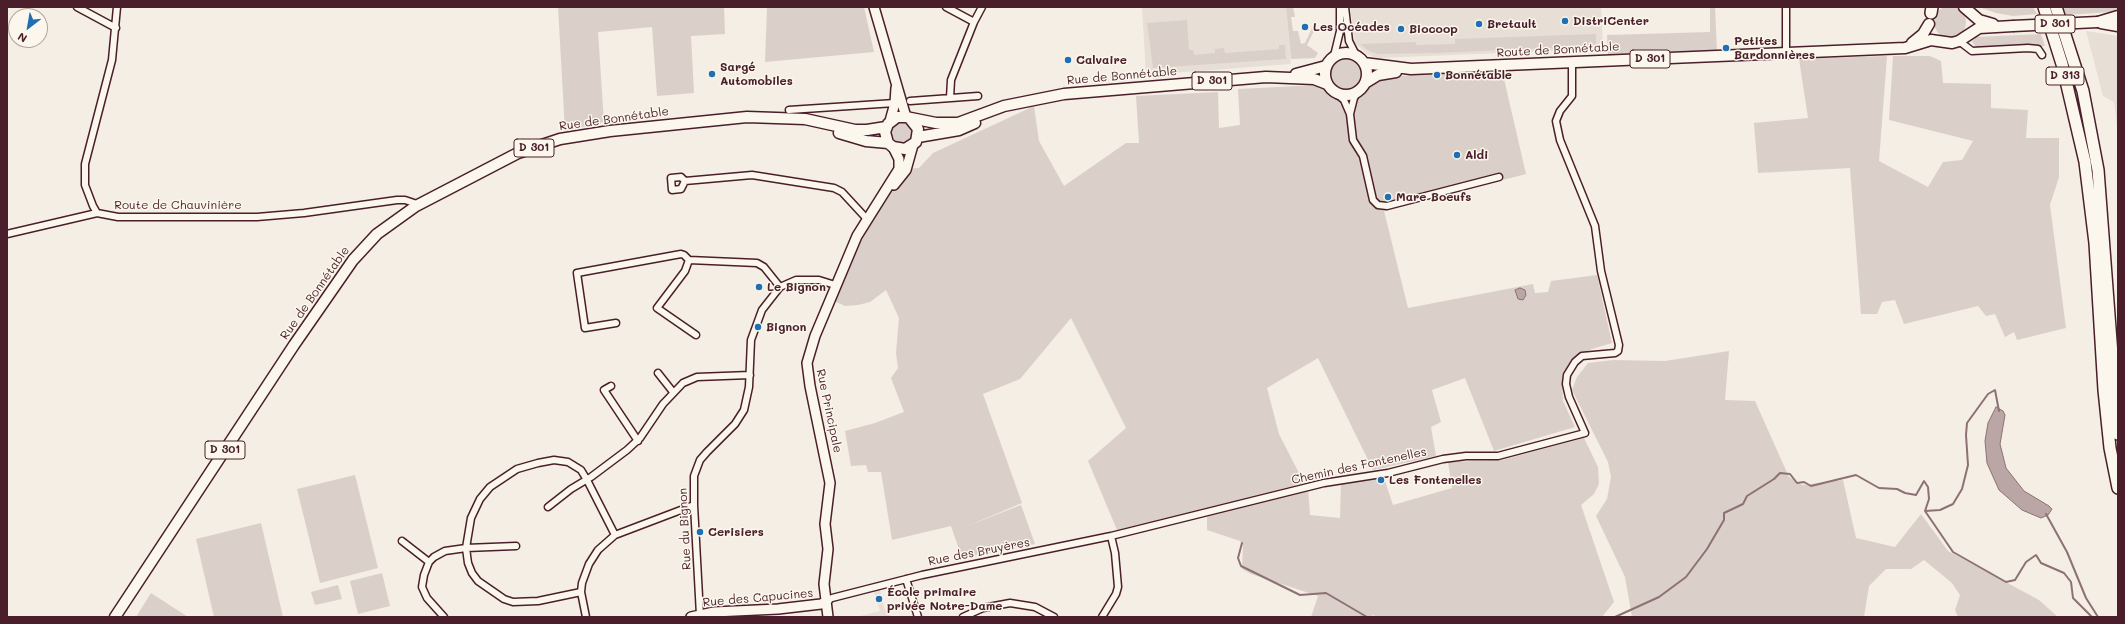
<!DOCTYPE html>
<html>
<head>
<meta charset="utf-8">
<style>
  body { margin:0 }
  #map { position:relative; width:2125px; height:624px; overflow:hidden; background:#f4eee4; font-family:Mali,sans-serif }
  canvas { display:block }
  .frame { position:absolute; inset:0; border:8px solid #4a1f2b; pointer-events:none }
  .north { position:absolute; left:8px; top:8px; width:40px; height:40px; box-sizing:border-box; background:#fbf7ec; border:1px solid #b4a19f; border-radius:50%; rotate:211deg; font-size:11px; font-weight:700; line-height:16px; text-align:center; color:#4a1f2b }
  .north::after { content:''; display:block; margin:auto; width:14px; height:18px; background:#1f6fb2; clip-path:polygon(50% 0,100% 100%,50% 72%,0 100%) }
</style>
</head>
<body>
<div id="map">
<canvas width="2125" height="624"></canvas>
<div class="frame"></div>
<div class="north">N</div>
</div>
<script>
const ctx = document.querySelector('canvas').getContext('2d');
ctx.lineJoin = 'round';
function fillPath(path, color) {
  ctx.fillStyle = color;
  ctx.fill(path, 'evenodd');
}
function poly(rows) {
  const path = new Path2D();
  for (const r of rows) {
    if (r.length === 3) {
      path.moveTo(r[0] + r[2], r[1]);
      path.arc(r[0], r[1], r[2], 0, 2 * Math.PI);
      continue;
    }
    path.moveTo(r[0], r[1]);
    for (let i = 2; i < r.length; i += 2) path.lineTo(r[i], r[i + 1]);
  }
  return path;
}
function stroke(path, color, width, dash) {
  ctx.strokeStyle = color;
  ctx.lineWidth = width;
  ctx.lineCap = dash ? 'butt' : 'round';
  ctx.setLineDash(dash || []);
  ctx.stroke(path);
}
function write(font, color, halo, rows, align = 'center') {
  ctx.font = font + ' Mali,sans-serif';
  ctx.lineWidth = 3;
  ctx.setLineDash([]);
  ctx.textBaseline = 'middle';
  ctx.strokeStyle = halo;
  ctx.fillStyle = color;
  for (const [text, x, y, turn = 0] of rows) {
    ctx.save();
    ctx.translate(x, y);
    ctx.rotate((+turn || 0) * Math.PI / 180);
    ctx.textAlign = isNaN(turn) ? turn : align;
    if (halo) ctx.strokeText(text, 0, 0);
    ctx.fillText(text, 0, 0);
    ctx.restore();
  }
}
const built = poly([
  [1142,7,1286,7,1291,64,1146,75],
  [1350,7,1601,7,1603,49,1377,58,1367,54,1355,43],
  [2086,31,2118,36,2118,136,2114,102,2103,96],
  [880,590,884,608,891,617,856,617,880,611,874,592]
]);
const green = poly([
  [1950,22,16],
  [558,7,724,7,725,34,691,36,694,93,657,96,652,27,598,32,604,122,565,131],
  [767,7,864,7,874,52,765,62],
  [1286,7,1293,7,1295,17,1291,17,1293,31,1298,31,1301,44,1305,43,1314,24,1317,25,1307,45,1318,53,1315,58,1291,59],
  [1710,7,1715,7,1717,52,1608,56,1607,35,1710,32],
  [1979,7,2033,7,2037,14,2013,16,1996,13],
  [2063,7,2118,7,2118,9,2111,12,2066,15],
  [1187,20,1189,50,1193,50,1194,55,1215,53,1215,49,1224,48,1225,53,1279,49,1279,45,1285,45,1286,59,1153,68,1147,23],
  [1596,34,1596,46,1436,53,1378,54,1369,51,1360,44,1416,42,1416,45,1455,44,1455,39],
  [2041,34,2045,46,1983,48,1976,47,1972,42,1976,37],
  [1345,73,18],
  [1887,56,1879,161,1928,187,1943,162,1962,160,1973,141,1889,120,1893,56,1930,56,1941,61,1943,83,1991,84,1991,108,2028,110,2026,138,2059,138,2059,177,2050,205,2066,328,2017,340,2014,332,2005,337,1995,314,1986,316,1978,306,1904,324,1895,300,1882,302,1877,314,1861,314,1850,168,1758,173,1754,123,1808,118,1799,59],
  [1501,66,1526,174,1384,211,1408,308,1533,284,1535,293,1548,292,1551,281,1597,275,1612,343,1592,349,1573,358,1562,375,1563,401,1575,427,1494,451,1465,378,1432,390,1441,422,1431,427,1436,456,1373,470,1318,358,1267,388,1279,434,1304,483,1207,509,1117,530,1088,461,1126,428,1071,318,1020,379,983,394,1022,503,967,526,1021,505,1035,544,962,558,951,526,892,540,881,472,868,472,866,465,851,466,845,431,875,423,904,412,891,378,898,368,896,353,899,318,886,290,870,302,858,305,845,306,827,298,869,207,895,170,919,168,933,153,1034,106,1039,141,1064,186,1126,143,1139,143,1136,96,1218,92,1219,128,1240,125,1238,89,1318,85,1333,96,1344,100,1352,99,1362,95,1370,85,1381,78],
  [909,121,915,137,902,147,890,140,889,126,892,122],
  [1729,351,1725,400,1755,401,1789,477,1802,485,1843,480,1856,538,1895,547,1921,514,1948,551,2039,600,2058,617,1958,617,1955,610,1960,595,1952,583,1924,560,1911,569,1886,569,1869,586,1864,617,1632,617,1625,577,1596,516,1607,499,1611,477,1608,462,1572,390,1577,377,1588,363,1613,360,1665,361],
  [1584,438,1598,467,1599,484,1594,494,1581,505,1614,602,1602,617,1377,617,1373,615,1371,617,1311,617,1318,596,1251,574,1242,569,1243,546,1240,541,1207,530,1207,516,1308,489,1310,515,1340,518,1341,482,1384,478,1393,505,1452,488,1448,462,1502,460],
  [355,475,378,568,320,583,297,489],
  [261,523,283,617,214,617,196,539],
  [382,573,390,606,358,614,350,581],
  [338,585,342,599,315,605,311,592],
  [151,593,188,617,136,617]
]);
const water = poly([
  [1520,288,1525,290,1526,295,1523,300,1518,299,1515,290,1520,288],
  [1996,407,2003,411,2005,415,2000,444,2006,468,2024,491,2049,506,2052,509,2048,515,2041,518,2022,510,1999,490,1987,463,1985,441,1988,423,1996,407]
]);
const stream = poly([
  [1925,511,1940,510,1953,504,1962,489,1968,465,1966,435,1967,423,1988,394,1995,390,1999,411],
  [2046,514,2067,552,2086,598,2098,617],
  [1242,543,1238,558,1241,566,1300,595,1326,593,1367,617],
  [1615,617,1659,597,1686,577,1707,549,1724,520,1724,513,1743,504,1747,496,1774,479,1780,473,1790,474,1797,483,1804,482,1811,486,1856,475,1879,488,1897,489,1905,493,1916,495,1924,481,1928,487,1929,499,1925,511,1953,552,2006,582,2015,580,2026,562,2036,555,2041,563,2064,573,2071,582,2073,598,2092,617]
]);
const street = poly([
  [77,7,116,28],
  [946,7,974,22],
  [1345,7,1349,41,1356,55],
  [1959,41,1972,51,2028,48,2038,49,2042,55],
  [1786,53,1786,7],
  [1334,56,1340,31,1340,7],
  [1336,93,1344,100,1350,114,1353,140,1363,156,1373,200,1378,205,1387,206,1499,177],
  [950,98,951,80,974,22,982,7],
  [910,101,978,96],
  [789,110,895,103],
  [1350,114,1354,98,1359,90],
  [685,181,681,189,672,190,671,178,681,177,685,181,752,175,834,188,842,192,866,218],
  [97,213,93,206,85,185,85,164,112,60,117,7],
  [7,234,97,213,118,217,257,217,304,213,397,200,405,200,414,203,416,206],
  [689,260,685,271,657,308,696,335],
  [616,323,585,328,577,273,681,254,684,255,689,260,757,263,764,267,780,287],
  [658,373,673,392],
  [611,386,604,390,638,441],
  [548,507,571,489,591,477,627,450,640,438,663,404,683,383,697,377,750,375],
  [402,541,429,562],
  [906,579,918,617],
  [581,592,538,601,513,602,504,599,478,581,472,573,468,563,466,548,471,518,480,499,490,487,517,469,538,463,554,460,568,462,581,470,587,480,615,535],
  [827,601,832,598,922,575,1111,536,1324,483,1388,473,1443,459,1466,456,1498,456,1585,433,1569,397,1566,384,1567,375,1575,362,1582,356,1615,353,1618,351,1619,345,1601,271,1595,226,1560,140,1556,121,1560,111,1572,96,1572,63],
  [700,615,694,505,694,476,700,460,707,452,735,424,744,410,749,387,751,340,762,310,780,287,796,280,819,280,835,285],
  [444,617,427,598,422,587,424,575,429,562,434,557,445,551,466,548,516,546],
  [586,617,581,592,582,583,589,564,598,550,615,535,694,505],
  [963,617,983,608,1010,603,1035,607,1054,617],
  [1102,617,1116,594,1118,587,1115,553,1111,536]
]);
const secondary = poly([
  [874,7,906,117],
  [890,121,895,103,896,88],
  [894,185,906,170,913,145],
  [691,617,714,612,778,609,821,604,827,601],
  [828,617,824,584,828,549,825,524,830,483,810,386,807,363,815,336,857,236,899,169,899,159,893,147]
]);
const primary = poly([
  [1964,7,1979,20,1993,24],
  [2098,22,2118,16],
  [2101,23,2118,26],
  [1912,43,1923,34,1929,24],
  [1346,74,21],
  [1364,63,1411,69,1905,48,1931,40,1952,43,1959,41,1979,28,2013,26],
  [1296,74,1326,66],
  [1365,83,1378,75,1396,72],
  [910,119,918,129,916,142,905,149,893,147,888,143,885,132,888,124,897,117,906,117,936,123,958,123,1004,106,1064,94,1266,77,1314,79,1327,84],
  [839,133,866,141,888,143],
  [918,137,959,130,975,123],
  [115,617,294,345,353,260,377,234,416,206,518,153,560,139,610,131,747,117,805,119,855,130,867,130,886,127]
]);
const highway = poly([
  [2044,7,2062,64,2085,162,2095,243,2104,390,2110,448,2118,488],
  [2056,7,2083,91,2098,170,2118,434],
  [1931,13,1932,7]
]);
const primaryBridge = poly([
  [2013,26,2098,22]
]);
const markers = [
  [1565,21,4,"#1f6fb2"],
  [1479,24,4,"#1f6fb2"],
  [1305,27,4,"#1f6fb2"],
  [1401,29,4,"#1f6fb2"],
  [1726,48,4,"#1f6fb2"],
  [1068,60,4,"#1f6fb2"],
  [712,74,4,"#1f6fb2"],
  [1437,75,4,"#1f6fb2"],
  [1457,155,4,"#1f6fb2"],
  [1388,197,4,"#1f6fb2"],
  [759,287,4,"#1f6fb2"],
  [758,327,4,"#1f6fb2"],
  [1381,480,4,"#1f6fb2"],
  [700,532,4,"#1f6fb2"],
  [879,599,4,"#1f6fb2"]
];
const shields = [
  [2055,24,40],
  [1650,59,40],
  [2065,76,38],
  [1212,81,40],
  [534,148,40],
  [225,450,40]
];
const shieldNames = [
  ["D 301",2055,24],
  ["D 301",1650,59],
  ["D 313",2065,76],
  ["D 301",1212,81],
  ["D 301",534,148],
  ["D 301",225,450]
];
const poiNames = [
  ["DistriCenter",1573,21],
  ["Bretault",1487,24],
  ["Les Océades",1313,27],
  ["Biocoop",1409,29],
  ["Petites",1734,41],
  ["Bardonnières",1734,55],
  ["Calvaire",1076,60],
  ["Sargé",720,67],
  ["Automobiles",720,81],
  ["Bonnétable",1445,75],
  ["Aldi",1465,155],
  ["Mare Boeufs",1396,197],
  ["Le Bignon",767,287],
  ["Bignon",766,327],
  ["Les Fontenelles",1389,480],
  ["Cerisiers",708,532],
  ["École primaire",887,592],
  ["privée Notre-Dame",887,606]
];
const streetNames = [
  ["Route de Bonnétable",1558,50,-3],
  ["Rue de Bonnétable",1122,76,-5],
  ["Rue de Bonnétable",614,119,-8],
  ["Route de Chauvinière",178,205],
  ["Rue de Bonnétable",315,293,-55],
  ["Rue Principale",829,411,78],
  ["Chemin des Fontenelles",1359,466,-12],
  ["Rue du Bignon",685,529,-93],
  ["Rue des Bruyères",979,552,-11],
  ["Rue des Capucines",758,598,-5]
];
fillPath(built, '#e7dfd6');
fillPath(green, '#dbd0c9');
fillPath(water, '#baa7a5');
stroke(water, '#8d7174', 1);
stroke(stream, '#8d7174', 2);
stroke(street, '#4a1f2b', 9);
stroke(secondary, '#4a1f2b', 12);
stroke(primary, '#4a1f2b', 13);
stroke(highway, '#4a1f2b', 14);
stroke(street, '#fbf7ec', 6);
stroke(secondary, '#fbf7ec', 9);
stroke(primary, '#fbf7ec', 10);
stroke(highway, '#fbf7ec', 11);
stroke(primaryBridge, '#4a1f2b', 13, []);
stroke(primaryBridge, '#fbf7ec', 10);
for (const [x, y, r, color] of markers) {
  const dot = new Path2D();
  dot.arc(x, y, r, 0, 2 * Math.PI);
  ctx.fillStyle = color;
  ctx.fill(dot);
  stroke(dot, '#fbf7ec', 1.5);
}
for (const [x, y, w] of shields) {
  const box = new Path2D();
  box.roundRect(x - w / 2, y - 9, w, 18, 3);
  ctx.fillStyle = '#fbf7ec';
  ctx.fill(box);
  stroke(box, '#4a1f2b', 1);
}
write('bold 11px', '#4a1f2b', null, shieldNames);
write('bold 12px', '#4a1f2b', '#fbf7ec', poiNames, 'left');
write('12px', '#4a1f2b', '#fbf7ec', streetNames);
</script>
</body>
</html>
